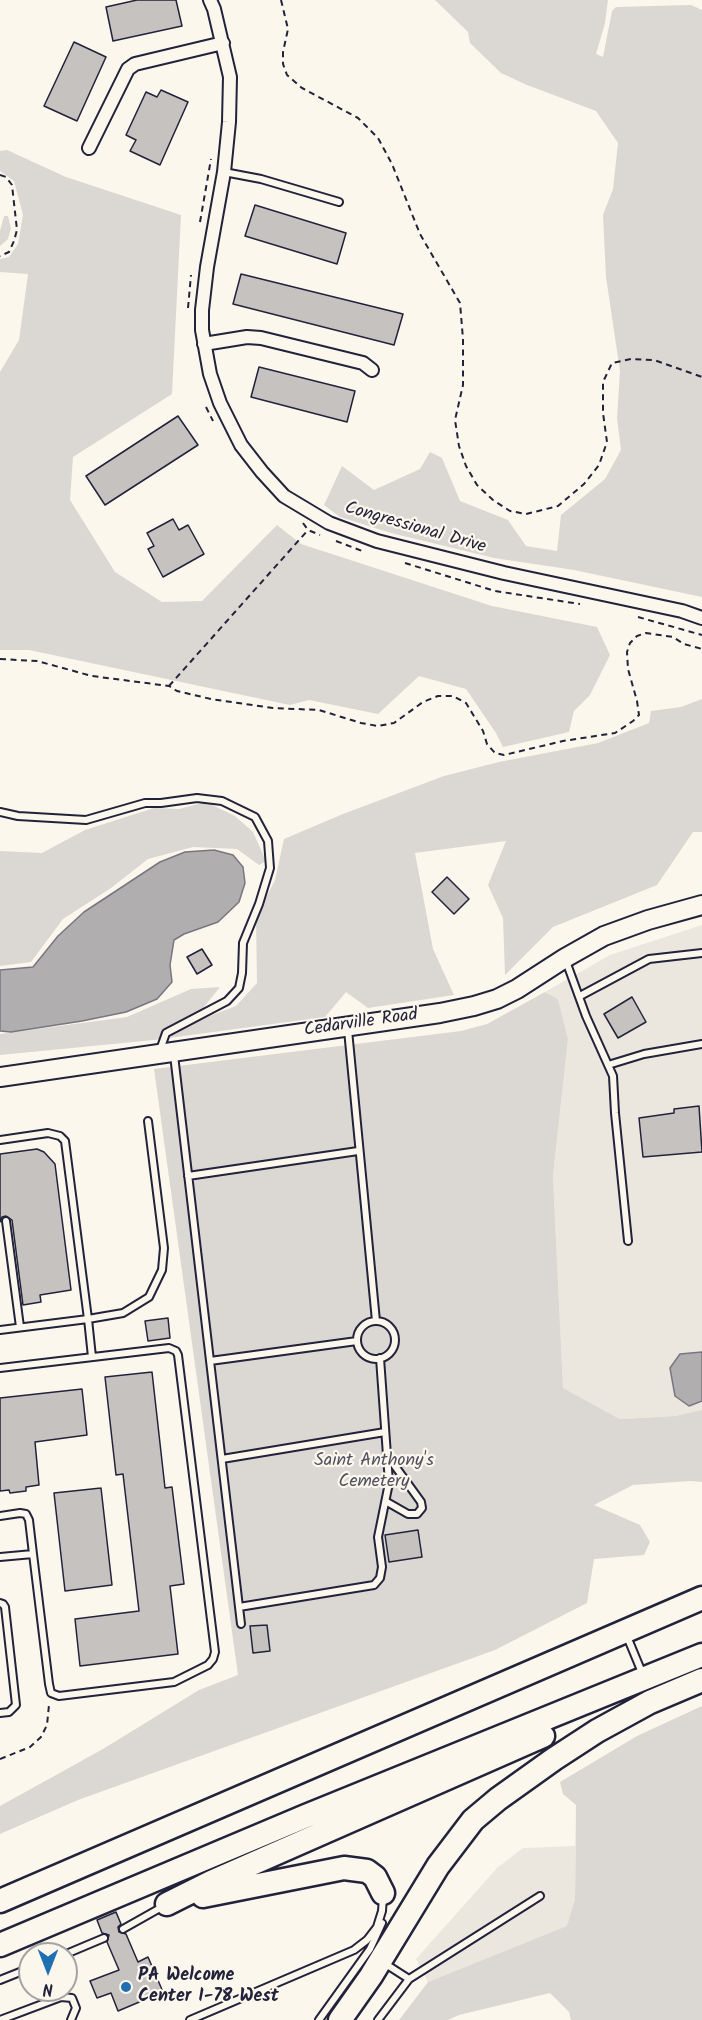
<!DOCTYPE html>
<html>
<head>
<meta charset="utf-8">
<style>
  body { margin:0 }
  #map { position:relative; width:702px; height:2020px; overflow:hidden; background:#fbf7ec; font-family:Kalam,sans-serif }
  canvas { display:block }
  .north { position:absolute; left:18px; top:1942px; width:60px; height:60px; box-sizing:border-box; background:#fbf7ec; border:2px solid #a4a2a5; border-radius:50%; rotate:180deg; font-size:16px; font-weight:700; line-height:24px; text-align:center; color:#22223b }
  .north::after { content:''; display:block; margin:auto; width:21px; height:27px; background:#1f6fb2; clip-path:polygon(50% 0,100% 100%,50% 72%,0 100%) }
</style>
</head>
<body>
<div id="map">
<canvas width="702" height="2020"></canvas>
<div class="north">N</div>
</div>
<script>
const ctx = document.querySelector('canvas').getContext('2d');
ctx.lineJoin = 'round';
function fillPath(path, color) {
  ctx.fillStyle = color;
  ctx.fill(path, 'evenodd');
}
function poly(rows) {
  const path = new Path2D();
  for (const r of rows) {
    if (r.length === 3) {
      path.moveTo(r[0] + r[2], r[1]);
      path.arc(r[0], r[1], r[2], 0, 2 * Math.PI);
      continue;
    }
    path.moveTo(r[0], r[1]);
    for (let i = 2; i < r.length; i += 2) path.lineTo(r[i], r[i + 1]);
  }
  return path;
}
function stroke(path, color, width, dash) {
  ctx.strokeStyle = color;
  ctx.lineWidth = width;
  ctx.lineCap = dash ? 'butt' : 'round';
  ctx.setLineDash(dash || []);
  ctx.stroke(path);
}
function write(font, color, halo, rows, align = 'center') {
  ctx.font = font + ' Kalam,sans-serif';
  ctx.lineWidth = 4.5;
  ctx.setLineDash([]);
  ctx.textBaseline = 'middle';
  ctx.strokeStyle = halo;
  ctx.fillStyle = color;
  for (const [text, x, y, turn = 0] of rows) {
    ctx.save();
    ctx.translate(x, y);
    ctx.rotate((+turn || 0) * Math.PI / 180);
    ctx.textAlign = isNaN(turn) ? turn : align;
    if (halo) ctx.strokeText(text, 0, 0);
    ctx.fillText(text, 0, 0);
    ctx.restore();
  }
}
const built = poly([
  [702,925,702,1410,675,1416,620,1419,563,1388,553,1176,568,1039,558,999,545,992,610,955],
  [575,1846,575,1899,568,1926,428,1982,416,1959,497,1868,523,1848]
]);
const green = poly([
  [435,0,608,0,605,23,596,54,603,57,612,11,616,7,691,5,702,10,702,597,574,570,494,558,391,533,340,517,324,505,342,466,374,490,420,469,430,452,442,458,460,501,508,520,526,546,557,551,561,515,605,479,621,450,617,418,620,371,606,277,603,215,613,189,618,143,596,111,527,85,501,73,470,43,468,32],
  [7,150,66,177,181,215,172,394,73,457,70,500,115,572,162,602,202,601,277,525,301,544,492,606,597,627,610,655,590,695,574,711,569,732,503,747,496,733,466,689,419,676,378,714,309,700,290,705,29,650,0,650,0,372,19,340,28,274,0,272,0,259,9,257,18,244,23,215,14,181,0,171,0,151],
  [4,216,8,216,11,228,8,239,0,246,0,231],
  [702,699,702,832,693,832,657,885,553,927,505,975,503,918,488,885,506,841,415,853,433,949,454,995,368,1008,346,992,325,1017,154,1040,0,1055,0,1034,127,1017,191,989,220,987,204,1007,207,1017,236,1006,257,983,256,918,275,880,284,839,343,814,444,776,499,762,598,743,649,723,651,711,681,707],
  [206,802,235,816,253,832,266,861,259,865,237,849,193,847,148,859,111,888,63,919,31,962,0,966,0,851,42,853,85,830,154,808,179,809],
  [545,992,558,999,568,1039,553,1176,563,1388,620,1419,675,1416,702,1410,702,1482,690,1481,633,1485,594,1505,640,1525,650,1542,644,1555,594,1559,587,1603,495,1650,78,1800,0,1834,0,1806,103,1749,199,1690,238,1675,154,1069,461,1031,487,1024],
  [702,1706,702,2020,571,2020,569,2012,550,1993,459,2015,448,2020,399,2020,428,1982,567,1926,575,1899,576,1805,563,1794,560,1782,637,1736]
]);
const water = poly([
  [214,850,233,855,243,867,245,883,239,902,218,922,184,934,174,940,170,965,172,982,157,999,126,1012,82,1021,11,1032,0,1031,0,970,33,967,58,936,84,912,160,862,185,852,214,850],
  [702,1352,702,1401,689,1406,675,1396,670,1368,680,1354,702,1352]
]);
const building = poly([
  [137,0,176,0,182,26,113,41,106,7,137,0],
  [74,42,106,57,77,121,44,106,74,42],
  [161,90,188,102,160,165,130,151,136,140,126,135,146,92,157,97,161,90],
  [255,205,346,233,337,264,245,236,255,205],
  [241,274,403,314,394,345,233,304,241,274],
  [259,367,355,391,347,422,251,397,259,367],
  [178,416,198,445,105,505,86,476,178,416],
  [173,519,179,530,188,525,204,554,163,577,148,549,154,546,147,533,173,519],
  [447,877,469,899,454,914,432,892,447,877],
  [202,949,212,965,197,974,187,957,202,949],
  [632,997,646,1022,618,1038,604,1014,632,997],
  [699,1106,702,1152,643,1157,639,1118,674,1113,674,1109,699,1106],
  [37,1149,44,1152,55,1164,71,1290,40,1295,41,1302,23,1305,12,1220,6,1216,2,1217,0,1222,0,1154,37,1149],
  [168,1318,170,1338,148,1341,145,1321,168,1318],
  [152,1372,165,1488,172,1487,184,1584,170,1586,178,1654,80,1666,75,1619,139,1611,123,1474,116,1475,105,1377,152,1372],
  [82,1389,87,1435,35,1442,39,1485,26,1487,26,1491,10,1493,9,1490,0,1491,0,1398,82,1389],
  [101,1488,112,1585,65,1591,54,1493,101,1488],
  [418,1530,422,1557,389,1562,385,1535,418,1530],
  [267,1625,270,1651,253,1653,250,1626,267,1625],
  [116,1912,121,1924,118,1927,119,1932,126,1934,138,1962,148,1957,163,1992,118,2011,111,1993,97,1998,90,1981,119,1970,107,1942,109,1935,102,1933,97,1920,116,1912]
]);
const path = poly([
  [281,0,288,29,283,52,283,64,287,75,302,88,358,118,378,138,392,164,420,234,460,303,463,339,463,385,455,420,459,446,466,466,477,485,493,500,510,511,526,514,558,506,584,484,599,465,607,442,603,413,603,382,612,363,631,359,654,360,702,377],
  [0,175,6,177,12,185,17,230,14,241,9,252,0,256],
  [200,222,211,159],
  [188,308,191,275],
  [206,407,213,421],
  [303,523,308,530,320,535],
  [336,541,365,552],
  [405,563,495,591,580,604],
  [638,617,702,635],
  [0,659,37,661,92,676,169,686,177,691,211,699,273,708,319,710,361,723,378,726,394,723,423,702,438,696,453,696,466,703,483,731,487,744,495,753,504,755,563,741,615,733,633,721,639,715,637,701,628,669,627,652,630,643,637,636,646,633,673,637,684,644,702,649],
  [169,686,308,530],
  [0,1759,30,1747,41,1737,47,1725,49,1705]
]);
const lane = poly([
  [224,172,261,179,339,202],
  [0,812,18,816,86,820,145,803,161,803,197,798,222,801,255,817,268,841,270,868,259,904,243,943,242,973,239,988,227,1001,166,1033,160,1050],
  [566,961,586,1016,613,1076,615,1113,628,1241],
  [580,996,649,959,702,953],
  [348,1030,376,1321],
  [174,1055,241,1624],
  [608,1065,644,1054,702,1044],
  [0,1140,48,1133,60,1136,65,1141,88,1319,123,1313,149,1297,162,1270,164,1248,148,1121],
  [188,1176,358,1151],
  [6,1221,20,1327],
  [376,1340,19],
  [0,1330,88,1319,92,1357],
  [210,1361,357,1341],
  [0,1368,169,1348,176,1351,178,1355,215,1652,213,1659,208,1665,174,1682,59,1696,51,1693,49,1684,33,1554,0,1557],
  [222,1459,385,1432],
  [387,1502,408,1514,417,1514,422,1508,421,1502,387,1455],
  [0,1516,20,1513,26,1514,29,1520,33,1554],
  [0,1603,3,1604,5,1607,16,1705,9,1712,0,1713],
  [239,1607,374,1585,380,1578,382,1567,378,1537,389,1483,380,1358],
  [626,1634,643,1675],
  [123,1929,162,1907],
  [66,1954,104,1938],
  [384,1963,409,1979],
  [0,1980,30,1968],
  [0,2020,61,1997,72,1998,76,2008,71,2020],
  [190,2020,354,1950,367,1940,377,1927,382,1911,383,1897],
  [319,2020,370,1949,382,1923],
  [378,2020,409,1979,540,1896]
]);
const street = poly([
  [210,0,214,9,230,77,229,122,224,172,207,267,202,310,202,330,210,374,220,403,241,445,262,472,284,496,329,523,377,541,504,573,682,611,702,618],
  [89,148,128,69,135,64,223,43],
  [204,344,247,337,261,338,363,363,372,370]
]);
const secondary = poly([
  [0,1077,440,1013,474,1006,497,999,517,989,565,958,604,936,648,920,702,905]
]);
const highway = poly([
  [203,1896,344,1868,367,1871,375,1877,383,1893],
  [0,1901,702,1598],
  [167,1904,211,1882,543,1736],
  [0,1945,306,1816,702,1655],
  [340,2020,371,1976,438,1866,473,1820,498,1799,554,1759,597,1731,650,1702,702,1680]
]);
const markers = [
  [126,1987,6,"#1f6fb2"]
];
const streetNames = [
  ["Congressional Drive",415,529,16],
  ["Cedarville Road",361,1024,-8]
];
const parkNames = [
  ["Saint Anthony's",374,1462],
  ["Cemetery",374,1483]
];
const poiNames = [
  ["PA Welcome",138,1977],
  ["Center I-78 West",138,1998]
];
fillPath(built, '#ebe7df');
fillPath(green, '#dbd8d3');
fillPath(water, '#b1aeb0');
stroke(water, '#787681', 1.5);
fillPath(building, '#c6c2c0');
stroke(building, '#22223b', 1.5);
stroke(lane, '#22223b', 10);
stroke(street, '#22223b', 16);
stroke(secondary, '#22223b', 22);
stroke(highway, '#22223b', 27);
stroke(path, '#22223b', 2, [6, 4.5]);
stroke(lane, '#fbf7ec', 6);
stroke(street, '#fbf7ec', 12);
stroke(secondary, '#fbf7ec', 18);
stroke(highway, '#fbf7ec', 22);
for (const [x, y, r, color] of markers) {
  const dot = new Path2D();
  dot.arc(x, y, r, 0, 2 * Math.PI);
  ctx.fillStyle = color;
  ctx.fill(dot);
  stroke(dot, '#fbf7ec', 2);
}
write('18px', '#22223b', '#fbf7ec', streetNames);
write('18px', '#505061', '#fbf7ec', parkNames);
write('bold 18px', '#22223b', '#fbf7ec', poiNames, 'left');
</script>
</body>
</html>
